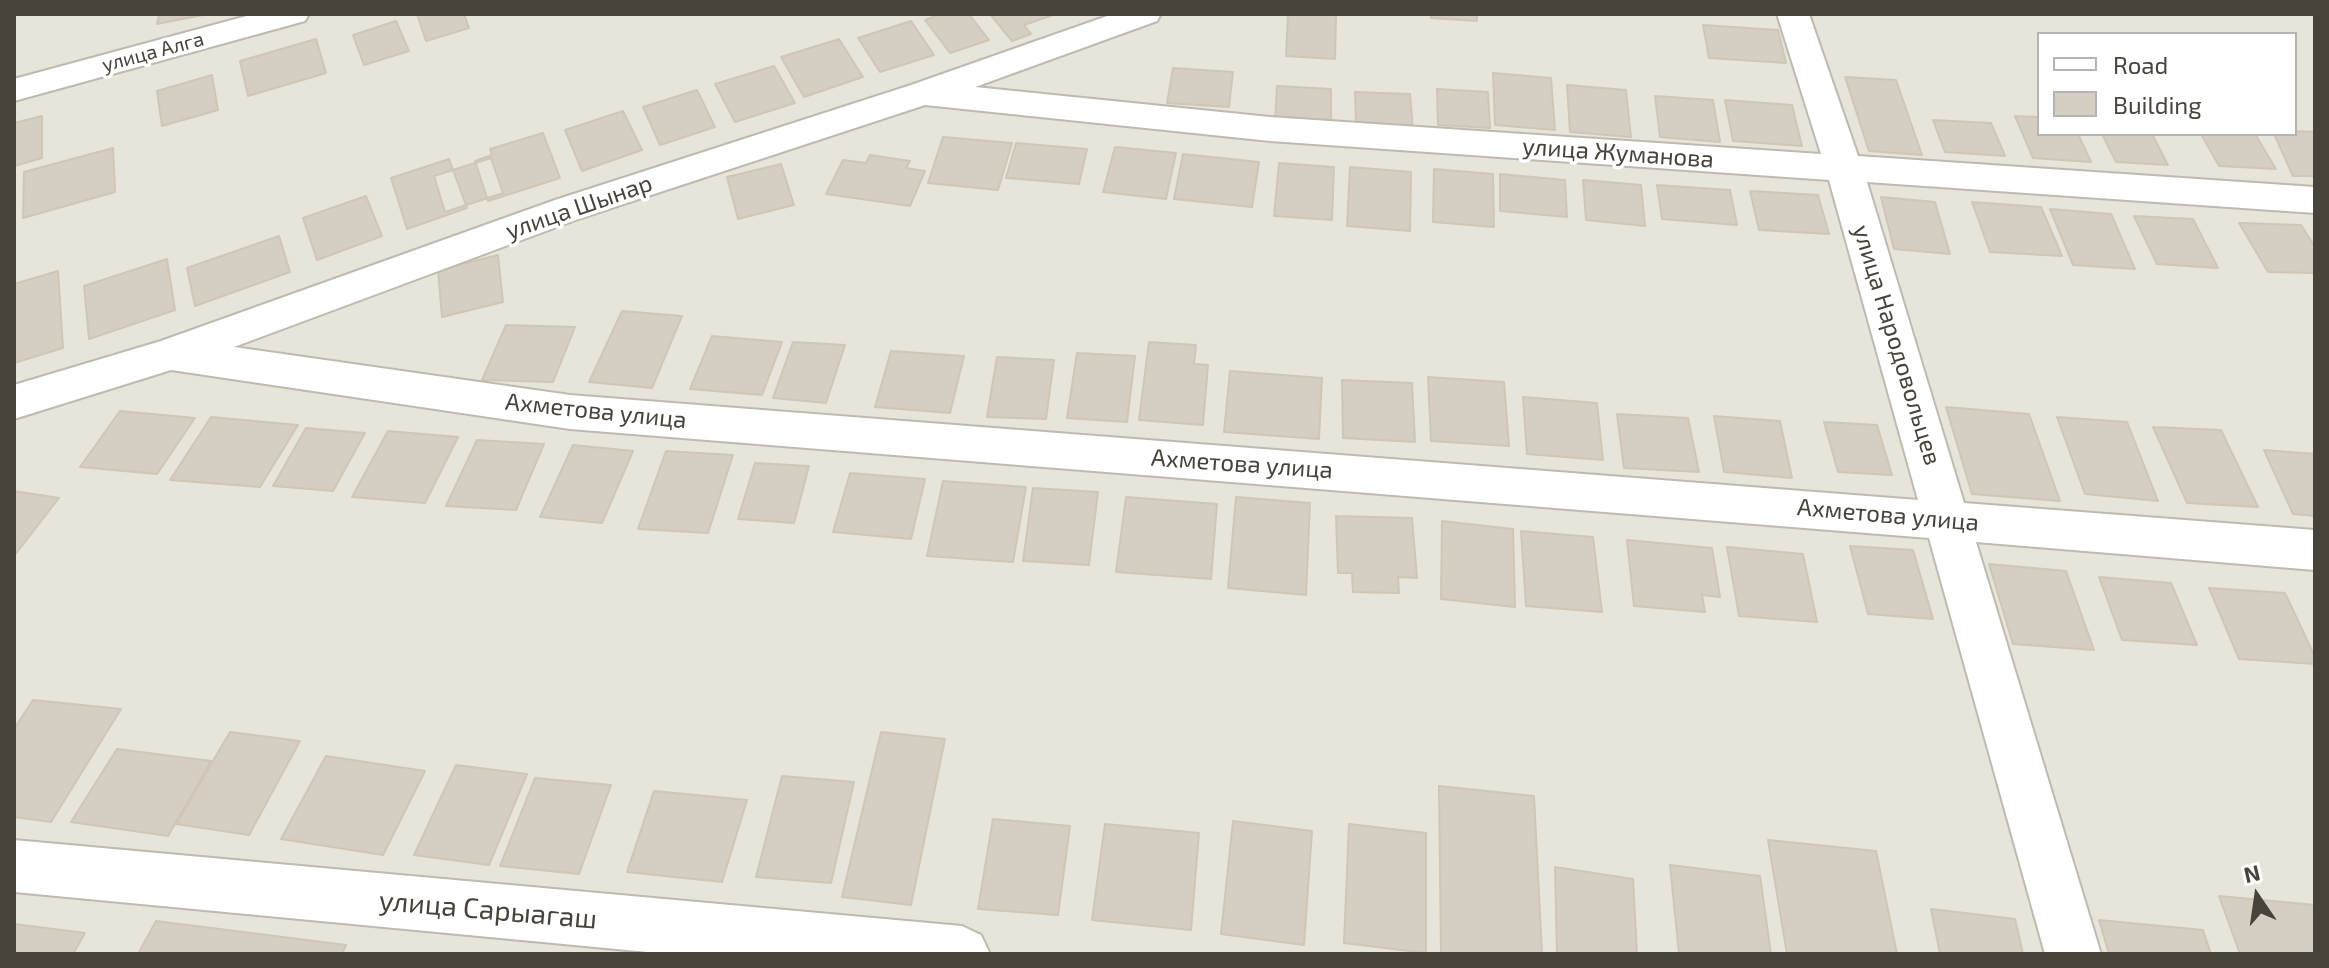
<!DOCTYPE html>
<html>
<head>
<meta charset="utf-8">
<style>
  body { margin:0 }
  #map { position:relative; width:2329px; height:968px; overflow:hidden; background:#f4f2eb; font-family:"Exo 2",sans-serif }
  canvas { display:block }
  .frame { position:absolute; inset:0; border:16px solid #48433a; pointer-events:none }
  .legend { position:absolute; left:2037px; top:32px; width:260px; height:104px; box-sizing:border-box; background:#fff; border:2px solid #b6b4b0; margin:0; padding:10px 14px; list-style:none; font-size:24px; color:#48433a }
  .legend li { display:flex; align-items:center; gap:16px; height:40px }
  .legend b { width:40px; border:2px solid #b6b4b0 }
  .north { position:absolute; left:2217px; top:856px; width:80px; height:80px; -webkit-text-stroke:6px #fff; paint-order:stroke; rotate:347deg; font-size:22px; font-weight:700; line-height:32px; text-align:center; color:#48433a }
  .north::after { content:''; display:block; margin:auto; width:28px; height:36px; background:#48433a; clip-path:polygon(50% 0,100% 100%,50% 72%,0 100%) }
</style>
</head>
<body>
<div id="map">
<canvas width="2329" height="968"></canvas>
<div class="frame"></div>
<ul class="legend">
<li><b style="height:10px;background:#fff"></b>Road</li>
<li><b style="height:22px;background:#d5cec2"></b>Building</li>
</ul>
<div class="north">N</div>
</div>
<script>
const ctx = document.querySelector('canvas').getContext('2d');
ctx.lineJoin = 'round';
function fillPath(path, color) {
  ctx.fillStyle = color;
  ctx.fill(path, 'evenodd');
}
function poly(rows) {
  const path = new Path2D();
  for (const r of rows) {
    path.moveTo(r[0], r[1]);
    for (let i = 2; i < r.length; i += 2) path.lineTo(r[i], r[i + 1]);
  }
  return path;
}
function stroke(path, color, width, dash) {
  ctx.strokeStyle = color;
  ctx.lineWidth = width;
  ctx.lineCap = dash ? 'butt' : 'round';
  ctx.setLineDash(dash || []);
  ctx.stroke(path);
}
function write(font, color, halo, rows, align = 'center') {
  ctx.font = font + ' "Exo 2",sans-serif';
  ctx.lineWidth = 7;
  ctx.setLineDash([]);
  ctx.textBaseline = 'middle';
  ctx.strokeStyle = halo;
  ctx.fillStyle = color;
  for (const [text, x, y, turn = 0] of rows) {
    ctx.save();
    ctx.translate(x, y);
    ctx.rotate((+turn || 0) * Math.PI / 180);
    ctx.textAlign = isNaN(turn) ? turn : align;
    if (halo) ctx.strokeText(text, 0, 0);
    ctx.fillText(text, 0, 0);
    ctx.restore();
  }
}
const residential = poly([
  [14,14,2315,14,2315,954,14,954],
  [2039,34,2295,34,2295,134,2039,134]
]);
const building = poly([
  [159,14,208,14,157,24,159,14],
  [417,14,464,14,469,28,426,41,417,14],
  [941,14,969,14,989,40,950,53,925,20,941,14],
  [990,14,1056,14,1024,25,1031,34,1012,41,990,14],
  [1288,14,1336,14,1335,59,1286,56,1288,14],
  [1431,14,1477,14,1477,21,1431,18,1431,14],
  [396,21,409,51,364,65,353,35,396,21],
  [911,21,934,55,880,72,858,38,911,21],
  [1703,25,1778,30,1786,63,1709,58,1703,25],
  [316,39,326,73,248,96,240,61,316,39],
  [839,39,863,77,804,97,781,57,839,39],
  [774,66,795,103,735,122,715,84,774,66],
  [1173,68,1233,72,1229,107,1167,103,1173,68],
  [1493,73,1551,78,1555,130,1495,125,1493,73],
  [212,75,218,110,162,126,157,91,212,75],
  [1845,77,1896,80,1922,155,1869,151,1845,77],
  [1567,85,1626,90,1631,137,1570,132,1567,85],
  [1277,86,1331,89,1331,124,1275,121,1277,86],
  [1437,89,1488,92,1490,128,1438,125,1437,89],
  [697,90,715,127,660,145,643,107,697,90],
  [1355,92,1410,94,1413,130,1356,127,1355,92],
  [1655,96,1713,100,1720,142,1660,137,1655,96],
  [1725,100,1792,105,1802,146,1733,141,1725,100],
  [623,111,642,150,582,171,565,130,623,111],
  [42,116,42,158,14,166,14,123,42,116],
  [2015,116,2039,117,2039,134,2078,134,2091,162,2033,158,2015,116],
  [1933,120,1991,123,2005,156,1945,152,1933,120],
  [2295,131,2315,132,2315,176,2293,176,2274,134,2295,134,2295,131],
  [543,133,560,178,488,201,475,161,492,155,490,149,543,133],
  [2102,134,2152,134,2168,165,2116,162,2102,134],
  [2201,134,2255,134,2276,169,2219,166,2201,134],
  [943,137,1012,143,998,190,928,183,943,137],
  [1016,143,1087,149,1079,184,1006,178,1016,143],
  [1115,147,1176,153,1166,199,1103,192,1115,147],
  [113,148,115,192,23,218,24,172,113,148],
  [1183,154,1259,162,1252,207,1174,199,1183,154],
  [870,155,910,161,906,168,925,171,910,206,826,194,843,160,866,163,870,155],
  [491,158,503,193,445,212,434,176,491,158],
  [449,159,467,208,407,229,391,178,449,159],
  [1279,163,1334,167,1332,220,1274,216,1279,163],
  [781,164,794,205,738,219,727,177,781,164],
  [1350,167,1411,172,1410,231,1347,226,1350,167],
  [1434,169,1493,174,1494,227,1433,222,1434,169],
  [1500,174,1565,180,1567,217,1500,211,1500,174],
  [1583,180,1641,185,1645,226,1586,220,1583,180],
  [1657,185,1730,190,1737,225,1662,219,1657,185],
  [1750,191,1818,195,1829,234,1759,230,1750,191],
  [366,196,382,236,317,260,303,218,366,196],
  [1881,197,1935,202,1950,254,1894,249,1881,197],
  [1972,202,2041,207,2062,256,1990,252,1972,202],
  [2050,209,2111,214,2135,269,2073,265,2050,209],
  [2134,216,2193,219,2218,268,2157,264,2134,216],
  [2239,223,2301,225,2315,247,2315,273,2268,272,2239,223],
  [279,236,290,272,195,306,187,268,279,236],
  [498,255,503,302,442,317,438,270,498,255],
  [167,259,175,310,89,339,84,286,167,259],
  [58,271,63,348,14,363,14,284,58,271],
  [622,311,682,316,652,388,589,382,622,311],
  [506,325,575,327,553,382,482,380,506,325],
  [712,336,782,342,762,395,690,389,712,336],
  [793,342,845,345,826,403,773,398,793,342],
  [1149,342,1196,345,1194,364,1208,365,1203,425,1139,420,1149,342],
  [891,351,964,356,950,413,875,407,891,351],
  [1077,353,1135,356,1127,422,1067,418,1077,353],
  [997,357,1054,360,1046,419,987,417,997,357],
  [1230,371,1322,378,1319,439,1224,432,1230,371],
  [1428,377,1504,382,1509,446,1431,441,1428,377],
  [1342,380,1412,383,1415,442,1343,438,1342,380],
  [1523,397,1597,403,1603,460,1527,454,1523,397],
  [1946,407,2029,414,2060,501,1972,494,1946,407],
  [120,411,195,418,157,474,80,467,120,411],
  [1617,414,1688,418,1699,472,1624,468,1617,414],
  [1714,416,1780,421,1792,478,1724,472,1714,416],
  [211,417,298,425,260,487,170,480,211,417],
  [2057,417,2127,422,2158,501,2085,494,2057,417],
  [1824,422,1877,425,1892,475,1838,472,1824,422],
  [2153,427,2221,430,2258,507,2187,503,2153,427],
  [306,428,365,433,333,491,273,486,306,428],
  [388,431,458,437,425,503,352,497,388,431],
  [477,440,544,444,516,510,446,506,477,440],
  [573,445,633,451,602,523,540,517,573,445],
  [2264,450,2315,454,2315,516,2293,514,2264,450],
  [666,451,733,455,708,533,638,529,666,451],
  [755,463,809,466,794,523,738,519,755,463],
  [850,473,925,479,911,539,833,532,850,473],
  [943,481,1026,487,1013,562,927,556,943,481],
  [1033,488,1098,492,1089,565,1023,561,1033,488],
  [14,491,59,498,14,556,14,491],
  [1126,497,1217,504,1211,579,1116,572,1126,497],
  [1236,497,1310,503,1306,595,1228,588,1236,497],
  [1336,516,1412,518,1417,578,1398,577,1399,593,1353,592,1352,573,1338,573,1336,516],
  [1442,521,1513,529,1515,607,1441,599,1442,521],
  [1521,531,1593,537,1602,612,1526,606,1521,531],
  [1627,540,1712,548,1720,597,1702,595,1705,612,1634,606,1627,540],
  [1850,546,1913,550,1933,619,1868,614,1850,546],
  [1727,547,1803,554,1817,622,1739,616,1727,547],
  [1989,564,2066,571,2094,650,2013,644,1989,564],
  [2099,577,2171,583,2197,645,2122,640,2099,577],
  [2209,588,2285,593,2315,657,2315,664,2239,659,2209,588],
  [33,700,121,709,51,822,14,817,14,729,33,700],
  [230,732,300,741,249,835,176,824,230,732],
  [881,732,945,739,911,905,842,897,881,732],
  [117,749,211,761,168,836,71,822,117,749],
  [326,756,425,771,383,855,281,839,326,756],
  [456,765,527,774,489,865,414,855,456,765],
  [782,776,854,782,831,883,756,877,782,776],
  [535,778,611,785,579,874,500,866,535,778],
  [1439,786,1534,796,1542,954,1441,954,1439,786],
  [654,791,747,800,722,882,627,872,654,791],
  [993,819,1070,826,1058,915,978,909,993,819],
  [1233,821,1312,831,1304,945,1221,934,1233,821],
  [1105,824,1199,833,1191,930,1092,920,1105,824],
  [1349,824,1426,833,1426,953,1344,943,1349,824],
  [1768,840,1876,851,1897,954,1787,954,1768,840],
  [1670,865,1760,876,1771,954,1679,954,1670,865],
  [1555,867,1633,879,1637,954,1557,954,1555,867],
  [2219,896,2315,905,2315,954,2240,954,2219,896],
  [1931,909,2015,919,2023,954,1940,954,1931,909],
  [2099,920,2203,930,2211,954,2109,954,2099,920],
  [156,921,346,945,342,954,138,954,156,921],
  [14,924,85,933,73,954,14,954,14,924]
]);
const minor = poly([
  [254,14,309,14,305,21,14,101,14,79,254,14],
  [1113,14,1161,14,1157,21,975,87,1270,117,1821,154,1777,14,1809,14,1858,156,2315,187,2315,213,1867,182,1964,503,2315,530,2315,570,1976,542,2101,954,2045,954,1929,538,570,429,171,370,14,419,14,385,161,341,555,200,911,85,1113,14],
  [925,105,1270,141,1829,180,1918,500,570,395,234,347,581,218,925,105],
  [14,840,962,926,981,935,990,954,669,954,14,892,14,840]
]);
const farStreetnames = [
  ["улица Алга",153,52,-15]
];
const streetNames = [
  ["улица Жуманова",1618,153,4],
  ["улица Шынар",579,207,-19],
  ["улица Народовольцев",1897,345,73],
  ["Ахметова улица",596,411,6],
  ["Ахметова улица",1242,464,4],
  ["Ахметова улица",1888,515,5]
];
const nearStreetnames = [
  ["улица Сарыагаш",488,910,5]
];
fillPath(residential, '#e7e4da');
fillPath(building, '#d5cec2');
stroke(building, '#cfc6b6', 2);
stroke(minor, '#bfbaaf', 4);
fillPath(minor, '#fff');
write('20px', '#48433a', '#fff', farStreetnames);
write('24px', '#48433a', '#fff', streetNames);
write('28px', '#48433a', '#fff', nearStreetnames);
</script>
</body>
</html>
